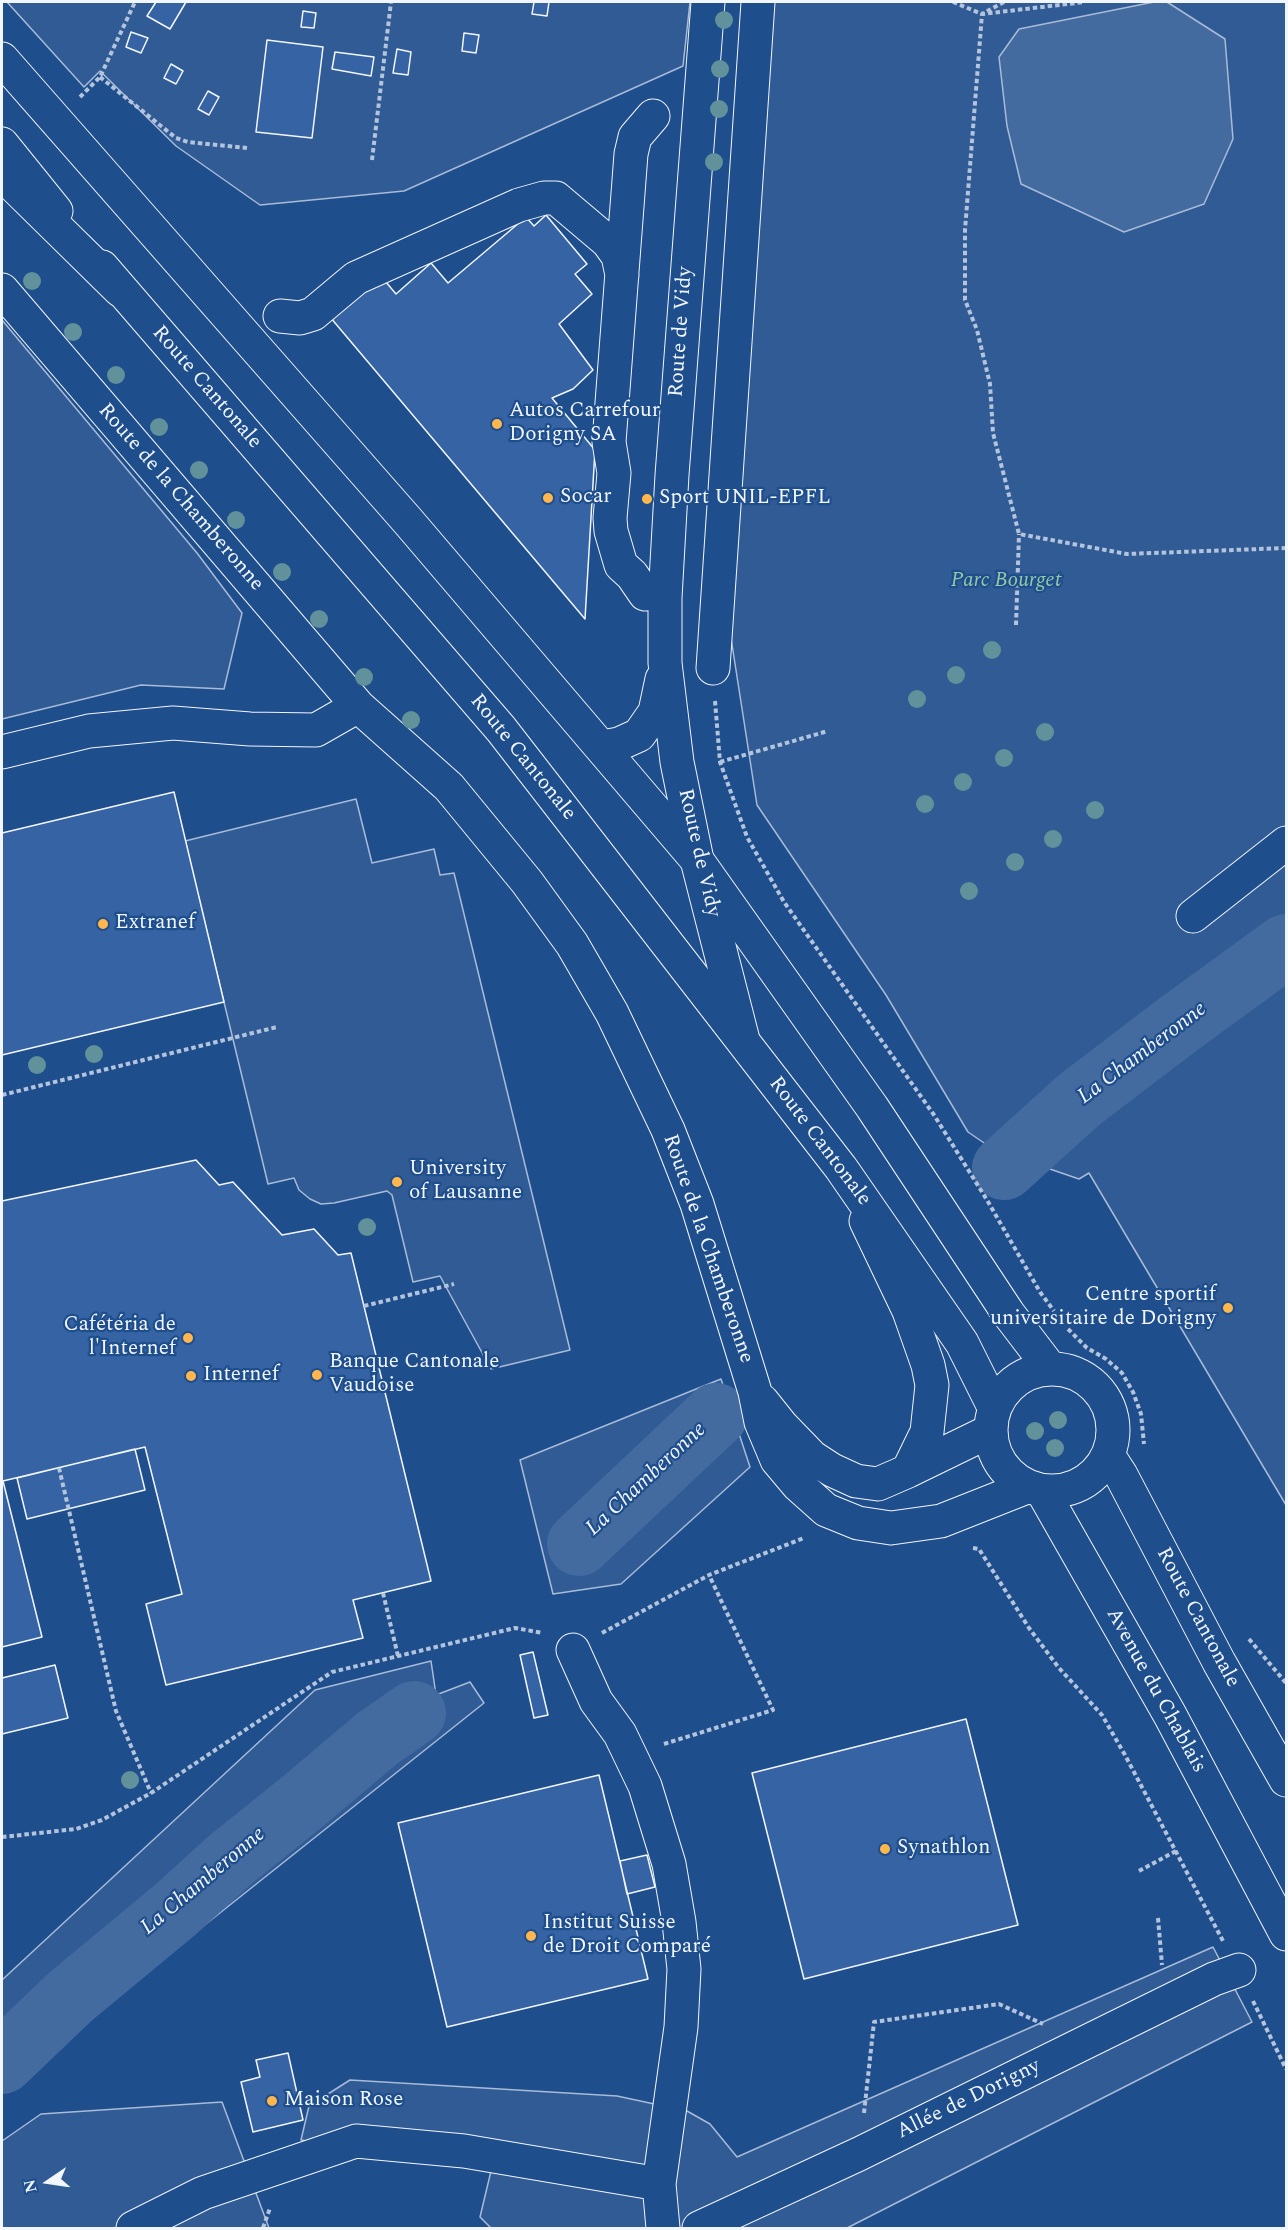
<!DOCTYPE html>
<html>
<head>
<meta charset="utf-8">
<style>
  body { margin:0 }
  #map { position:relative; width:1288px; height:2230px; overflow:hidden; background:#1f4e8c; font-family:Spectral,serif }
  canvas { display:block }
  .frame { position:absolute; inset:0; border:3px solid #f2f6ff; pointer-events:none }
  .north { position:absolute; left:18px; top:2152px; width:60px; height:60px; -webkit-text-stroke:4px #1f4e8c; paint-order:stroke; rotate:257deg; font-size:16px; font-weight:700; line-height:24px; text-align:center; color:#f2f6ff }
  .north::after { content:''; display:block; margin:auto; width:21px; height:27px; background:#f2f6ff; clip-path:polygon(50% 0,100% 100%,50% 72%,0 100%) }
</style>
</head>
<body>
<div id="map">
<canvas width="1288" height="2230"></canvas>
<div class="frame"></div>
<div class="north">N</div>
</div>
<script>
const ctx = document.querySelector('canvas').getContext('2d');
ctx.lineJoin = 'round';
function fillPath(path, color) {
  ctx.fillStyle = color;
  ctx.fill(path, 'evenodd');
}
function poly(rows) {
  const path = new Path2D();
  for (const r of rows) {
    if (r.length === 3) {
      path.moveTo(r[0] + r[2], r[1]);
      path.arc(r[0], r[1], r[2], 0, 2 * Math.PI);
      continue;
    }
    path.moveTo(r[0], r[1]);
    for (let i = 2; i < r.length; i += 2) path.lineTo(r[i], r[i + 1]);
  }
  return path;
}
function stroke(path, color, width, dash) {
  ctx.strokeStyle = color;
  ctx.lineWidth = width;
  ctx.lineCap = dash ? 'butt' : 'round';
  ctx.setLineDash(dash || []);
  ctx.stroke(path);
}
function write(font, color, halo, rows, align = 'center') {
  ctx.font = font + ' Spectral,serif';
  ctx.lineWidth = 4.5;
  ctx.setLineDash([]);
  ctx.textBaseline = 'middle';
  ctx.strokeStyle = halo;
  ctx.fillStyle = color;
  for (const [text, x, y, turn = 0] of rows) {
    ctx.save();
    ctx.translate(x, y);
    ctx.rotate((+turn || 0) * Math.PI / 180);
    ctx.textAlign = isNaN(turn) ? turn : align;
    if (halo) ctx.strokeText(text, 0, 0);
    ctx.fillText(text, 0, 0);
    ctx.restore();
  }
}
const built = poly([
  [7,2,690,2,683,66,404,191,260,205,176,146,100,71,84,87,7,2],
  [770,2,1286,2,1286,1505,1089,1173,1079,1179,1015,1157,1004,1168,990,1147,968,1132,886,995,757,805,724,593,770,2],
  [2,320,197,553,242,613,224,689,141,685,2,719,2,320],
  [356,799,372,863,434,849,440,875,454,873,570,1350,491,1369,440,1276,413,1282,392,1195,387,1191,334,1203,321,1204,310,1199,299,1190,294,1178,268,1184,185,841,356,799],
  [721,1379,750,1467,621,1584,553,1594,520,1460,721,1379],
  [431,1661,436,1695,470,1682,484,1703,55,2044,2,2075,2,1980,315,1690,431,1661],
  [1213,1947,1252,2022,847,2228,491,2228,480,2217,491,2171,301,2140,309,2106,350,2080,617,2096,687,2111,710,2124,737,2157,1213,1947],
  [222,2102,269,2228,2,2228,2,2141,41,2114,222,2102]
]);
const water = poly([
  [1154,2,1167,2,1225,39,1233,139,1204,204,1124,232,1021,184,1007,126,999,57,1019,29,1154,2]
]);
const river = poly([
  [1004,1168,1079,1100,1180,1023,1286,946],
  [579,1544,716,1415],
  [2,2062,70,1997,175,1910,230,1860,301,1803,378,1738,414,1713]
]);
const building = poly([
  [156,2,186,2,170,29,147,16,156,2],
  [534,2,549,2,547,16,532,14,534,2],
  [303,11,316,13,314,28,301,27,303,11],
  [131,32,148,38,141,53,126,47,131,32],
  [464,33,479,35,476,53,462,51,464,33],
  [267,40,323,47,312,138,256,132,267,40],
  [397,49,411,52,408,75,393,73,397,49],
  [335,52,374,57,371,76,332,69,335,52],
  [171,64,183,71,176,84,164,78,171,64],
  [208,91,219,97,209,115,198,109,208,91],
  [546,215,587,264,575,274,592,294,559,324,593,370,573,389,552,398,595,450,585,619,330,317,380,275,396,294,431,263,448,283,526,217,534,226,546,215],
  [174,792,224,1002,2,1055,2,833,174,792],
  [196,1160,219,1185,233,1182,282,1235,314,1229,338,1255,351,1253,431,1581,353,1600,363,1638,166,1685,146,1604,182,1594,145,1447,3,1481,42,1637,2,1647,2,1201,196,1160],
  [135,1449,145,1490,27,1519,17,1478,135,1449],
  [533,1652,548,1715,534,1718,520,1655,533,1652],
  [55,1665,68,1718,2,1734,2,1678,55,1665],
  [966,1719,1018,1925,804,1979,752,1773,966,1719],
  [599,1775,648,1979,447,2027,398,1823,599,1775],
  [647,1855,655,1887,627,1894,620,1861,647,1855],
  [288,2053,303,2120,253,2132,241,2082,260,2077,256,2060,288,2053]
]);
const path = poly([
  [953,2,982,14,1085,2],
  [1004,2,982,14,965,230,965,300,977,330,990,384,993,433,1019,534,1127,554,1286,548],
  [100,77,176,138,188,142,247,148],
  [80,97,100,77,135,2],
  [372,160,391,2],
  [1016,625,1019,534],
  [715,701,720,762,747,837,784,902,934,1115,987,1200,1040,1292,1054,1311],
  [720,762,828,731],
  [2,1095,277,1027],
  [364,1306,454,1284],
  [1068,1329,1087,1348,1106,1359,1122,1373,1133,1392,1141,1414,1144,1444],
  [59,1468,116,1711,151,1793],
  [973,1548,979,1549,1029,1628,1059,1668,1102,1715,1125,1755,1223,1941],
  [383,1593,398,1656],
  [602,1633,709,1575,804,1538],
  [1249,1639,1286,1683],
  [664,1744,773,1710,709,1575],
  [2,1837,76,1829,102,1820,151,1793,332,1672,515,1628,543,1633],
  [1139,1871,1176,1851],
  [1158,1918,1162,1965],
  [1253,2001,1286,2069],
  [864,2113,874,2022,999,2004,1043,2024],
  [263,2228,270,2208]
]);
const minor = poly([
  [708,2,672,475,665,598,665,663,677,762,697,860,743,1040],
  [2,290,358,706,449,787,527,882,572,944,612,1013,668,1130,697,1204,755,1392,761,1422,777,1460,798,1485,826,1510,858,1523,891,1528,941,1521,1027,1487],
  [280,316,300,318,313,314,356,278,519,205,544,198,556,198,608,242,618,256,622,275],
  [645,594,632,575,621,565,611,531,610,518,614,473,609,442,631,154,635,137,653,116],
  [713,668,758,2],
  [603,747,619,744,639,735,655,712,662,679],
  [2,752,89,731,173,723,250,729,316,730,358,706],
  [1193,916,1286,843],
  [866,1221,909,1311,928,1365,932,1385,927,1432,908,1471],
  [762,1401,782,1426,812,1457,832,1470,856,1481,878,1484,908,1471,990,1431],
  [573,1650,596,1701,620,1734,645,1786,669,1864,679,1922,684,1969,681,2027,659,2184,663,2228],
  [133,2228,203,2193,356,2141,464,2151,659,2184],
  [699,2228,859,2154,1214,1979,1239,1970]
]);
const major = poly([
  [2,59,407,520,697,860,872,1107,1008,1313,1050,1368],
  [2,144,56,211],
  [102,267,501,729,841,1168,962,1343,994,1407],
  [1052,1430,61],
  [1108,1455,1121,1475,1219,1662,1286,1780],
  [1043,1492,1170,1715,1286,1934]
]);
const highway = poly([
  [2,174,120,290]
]);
const trees = [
  [724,20],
  [720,69],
  [719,109],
  [714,162],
  [32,281],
  [73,332],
  [116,375],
  [159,427],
  [199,470],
  [236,520],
  [282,572],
  [319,619],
  [992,650],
  [956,675],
  [364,677],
  [917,699],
  [411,720],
  [1045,732],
  [1004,758],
  [963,782],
  [925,804],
  [1095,810],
  [1053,839],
  [1015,862],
  [969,891],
  [94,1054],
  [37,1065],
  [367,1227],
  [1058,1420],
  [1035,1431],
  [1055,1448],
  [130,1780]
];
const markers = [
  [497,424,6,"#ffb74d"],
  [548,498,6,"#ffb74d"],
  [647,499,6,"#ffb74d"],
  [103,924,6,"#ffb74d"],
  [397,1182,6,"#ffb74d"],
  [1228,1308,6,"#ffb74d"],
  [188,1338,6,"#ffb74d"],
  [317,1375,6,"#ffb74d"],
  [191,1376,6,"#ffb74d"],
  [885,1849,6,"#ffb74d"],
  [531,1936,6,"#ffb74d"],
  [272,2101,6,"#ffb74d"]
];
const streetNames = [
  ["Route de Vidy",682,332,-86],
  ["Route Cantonale",206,388,49],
  ["Route de la Chamberonne",180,498,49],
  ["Route Cantonale",522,758,51],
  ["Route de Vidy",698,853,77],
  ["Route Cantonale",819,1142,53],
  ["Route de la Chamberonne",707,1249,71],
  ["Route Cantonale",1197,1618,62],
  ["Avenue du Chablais",1155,1691,61],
  ["Allée de Dorigny",969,2100,-26]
];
const poiNames = [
  ["Autos Carrefour",509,412],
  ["Dorigny SA",509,436],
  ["Socar",560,498],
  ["Sport UNIL-EPFL",659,499],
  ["Extranef",115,924],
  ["University",409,1170],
  ["of Lausanne",409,1194],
  ["Centre sportif",1216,1296,"right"],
  ["universitaire de Dorigny",1216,1320,"right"],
  ["Cafétéria de",176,1326,"right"],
  ["l'Internef",176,1350,"right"],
  ["Banque Cantonale",329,1363],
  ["Vaudoise",329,1387],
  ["Internef",203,1376],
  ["Synathlon",897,1849],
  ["Institut Suisse",543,1924],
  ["de Droit Comparé",543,1948],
  ["Maison Rose",284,2101]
];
const parkNames = [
  ["Parc Bourget",1006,582]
];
const waterNames = [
  ["La Chamberonne",1143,1054,-37],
  ["La Chamberonne",647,1480,-43],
  ["La Chamberonne",204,1882,-40]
];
fillPath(built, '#305b95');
stroke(built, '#a8bbd7', 1.5);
fillPath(water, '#446ba0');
stroke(water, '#a8bbd7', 1.5);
stroke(river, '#446ba0', 64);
fillPath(building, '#3563a3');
stroke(building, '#f2f6ff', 1.5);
stroke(minor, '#f2f6ff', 35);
stroke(major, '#f2f6ff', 35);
stroke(highway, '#f2f6ff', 35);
stroke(path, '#b3c4dc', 4, [4.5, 3]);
stroke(minor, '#1f4e8c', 33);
stroke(major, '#1f4e8c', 33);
stroke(highway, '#1f4e8c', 33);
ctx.fillStyle = '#61919a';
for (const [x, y] of trees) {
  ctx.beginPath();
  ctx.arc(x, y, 9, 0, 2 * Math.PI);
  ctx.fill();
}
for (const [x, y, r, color] of markers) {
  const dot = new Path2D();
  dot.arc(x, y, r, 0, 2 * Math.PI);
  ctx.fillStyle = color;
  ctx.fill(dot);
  stroke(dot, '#1f4e8c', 2);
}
write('21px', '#f2f6ff', '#1f4e8c', streetNames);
write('21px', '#f2f6ff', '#1f4e8c', poiNames, 'left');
write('italic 21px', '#97c8a6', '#1f4e8c', parkNames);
write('italic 22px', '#f2f6ff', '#1f4e8c', waterNames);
</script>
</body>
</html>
